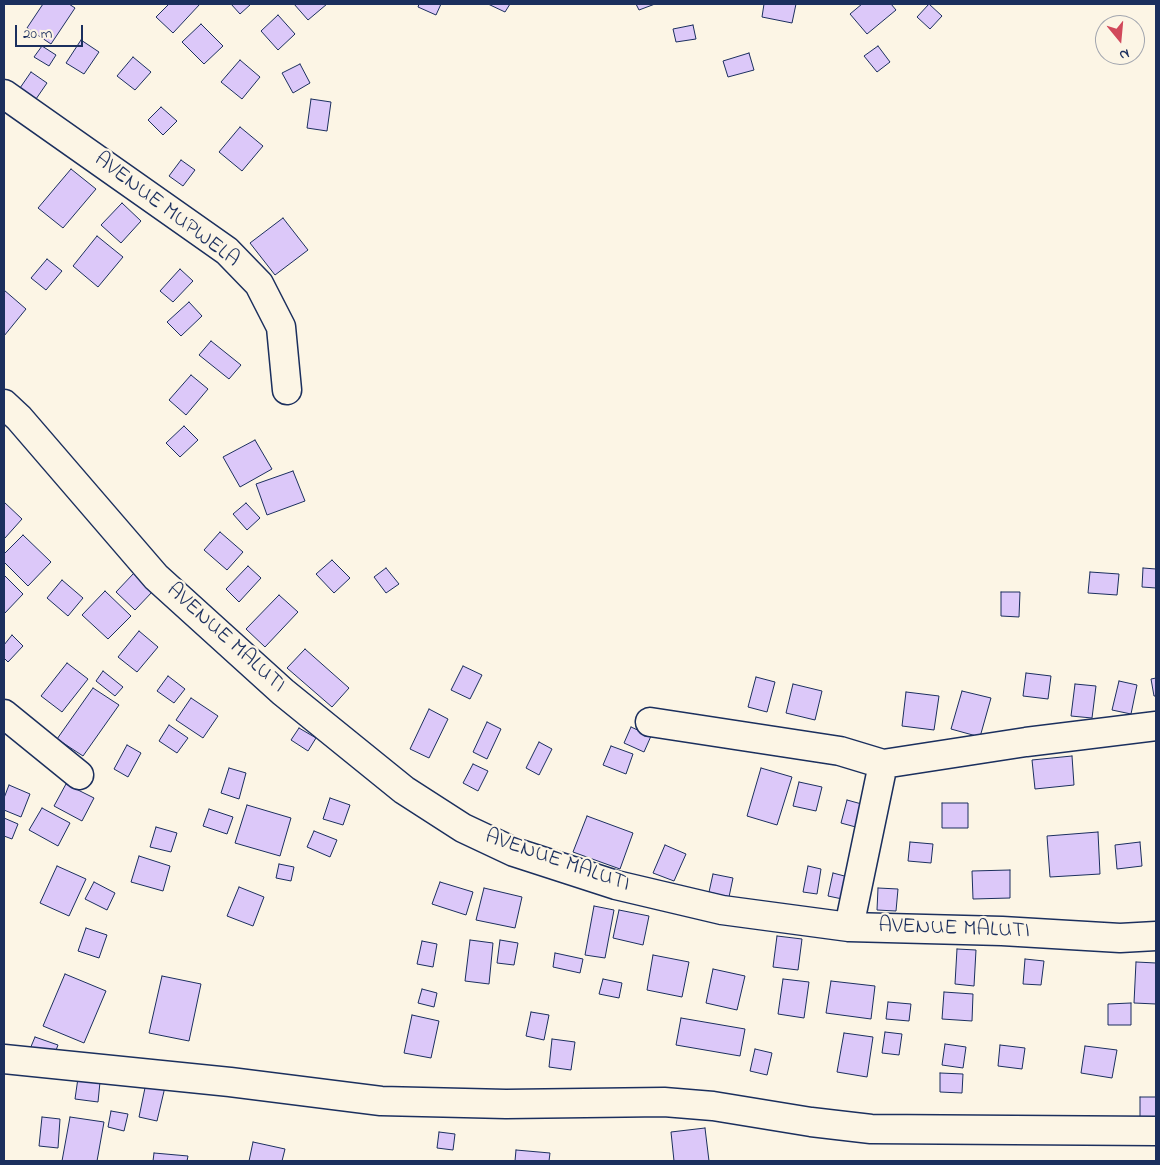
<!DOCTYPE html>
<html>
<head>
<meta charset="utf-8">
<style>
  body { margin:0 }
  #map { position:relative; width:1160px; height:1165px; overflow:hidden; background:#fcf5e5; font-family:"Indie Flower",sans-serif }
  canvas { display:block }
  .frame { position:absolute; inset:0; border:5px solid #1b2f5e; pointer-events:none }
  .north { position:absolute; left:1095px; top:15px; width:50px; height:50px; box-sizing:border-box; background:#fcf5e5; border:1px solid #a2a6af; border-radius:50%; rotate:163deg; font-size:14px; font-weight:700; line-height:20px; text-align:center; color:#1b2f5e }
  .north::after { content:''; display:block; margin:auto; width:18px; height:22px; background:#d1495b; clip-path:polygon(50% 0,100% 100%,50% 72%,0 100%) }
  .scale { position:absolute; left:15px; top:25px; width:68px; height:22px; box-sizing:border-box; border:2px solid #1b2f5e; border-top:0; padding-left:6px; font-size:15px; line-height:18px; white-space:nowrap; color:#1b2f5e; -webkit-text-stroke:4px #fcf5e5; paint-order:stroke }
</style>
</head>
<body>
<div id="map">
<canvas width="1160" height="1165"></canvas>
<div class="frame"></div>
<div class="north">N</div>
<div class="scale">20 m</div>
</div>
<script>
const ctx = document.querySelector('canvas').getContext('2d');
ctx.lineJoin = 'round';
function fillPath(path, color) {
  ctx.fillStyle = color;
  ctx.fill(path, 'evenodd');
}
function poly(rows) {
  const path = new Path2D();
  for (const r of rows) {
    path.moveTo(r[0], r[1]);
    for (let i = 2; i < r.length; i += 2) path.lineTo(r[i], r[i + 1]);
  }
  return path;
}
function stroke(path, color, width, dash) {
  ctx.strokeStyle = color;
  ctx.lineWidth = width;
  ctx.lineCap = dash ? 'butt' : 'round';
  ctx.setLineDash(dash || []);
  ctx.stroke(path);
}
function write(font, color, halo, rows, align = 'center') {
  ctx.font = font + ' "Indie Flower",sans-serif';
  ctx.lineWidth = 4.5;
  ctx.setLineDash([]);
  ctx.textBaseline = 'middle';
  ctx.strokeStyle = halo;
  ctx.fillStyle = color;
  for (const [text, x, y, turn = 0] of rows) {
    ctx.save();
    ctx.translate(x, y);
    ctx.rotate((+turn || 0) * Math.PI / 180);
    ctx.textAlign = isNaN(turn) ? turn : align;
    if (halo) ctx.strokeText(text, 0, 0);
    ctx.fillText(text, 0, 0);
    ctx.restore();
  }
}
const building = poly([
  [43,4,69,4,75,8,51,44,27,28,43,4],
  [169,4,200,4,173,33,156,17,169,4],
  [231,4,251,4,240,14,231,4],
  [294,4,327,4,308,20,294,4],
  [419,4,441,4,436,15,418,7,419,4],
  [488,4,510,4,505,12,488,4],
  [636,4,655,4,639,10,636,4],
  [764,4,796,4,792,23,762,17,764,4],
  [862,4,891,4,896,10,867,34,850,14,862,4],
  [929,4,942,16,930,29,917,17,929,4],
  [278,15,295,34,278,50,261,31,278,15],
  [201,24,223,46,204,64,182,42,201,24],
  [693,25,696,39,676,42,673,29,693,25],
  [81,40,99,52,84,74,66,63,81,40],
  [42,46,56,55,49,66,34,57,42,46],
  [878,46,890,62,877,72,864,56,878,46],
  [749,53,754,70,728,77,723,61,749,53],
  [133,57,151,72,135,90,117,76,133,57],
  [240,60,260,77,242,99,221,82,240,60],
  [300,64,310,83,293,93,282,73,300,64],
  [31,72,47,83,36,99,20,88,31,72],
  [311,99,331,102,327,131,307,128,311,99],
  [161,107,177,121,163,135,148,120,161,107],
  [240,127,263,146,242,171,219,152,240,127],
  [181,160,195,170,183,186,169,176,181,160],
  [71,169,96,189,63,228,38,208,71,169],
  [122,203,141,221,121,243,101,225,122,203],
  [283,218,308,250,275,275,250,243,283,218],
  [97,236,123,257,98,287,73,266,97,236],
  [47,259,62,271,46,290,31,278,47,259],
  [180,269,193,281,173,302,160,291,180,269],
  [4,290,26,309,4,336,4,290],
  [189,302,202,316,181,336,167,322,189,302],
  [211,341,241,365,229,379,199,355,211,341],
  [191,375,208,389,186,415,169,400,191,375],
  [184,426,198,440,180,457,166,443,184,426],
  [255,440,272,469,240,487,223,457,255,440],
  [293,471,305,501,267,515,256,484,293,471],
  [4,502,22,519,5,538,4,537,4,502],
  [246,503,260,518,247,530,233,514,246,503],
  [220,532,243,552,227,570,204,550,220,532],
  [23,535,51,562,28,586,4,562,4,554,23,535],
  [332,560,350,578,334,593,316,574,332,560],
  [248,566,261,578,239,602,226,589,248,566],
  [386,568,399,584,386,593,374,577,386,568],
  [1143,568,1156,569,1156,588,1142,587,1143,568],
  [1090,572,1119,574,1117,595,1088,593,1090,572],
  [134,573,153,591,135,610,116,592,134,573],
  [4,575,23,594,4,614,4,575],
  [62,580,83,598,68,616,47,598,62,580],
  [105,591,131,616,108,639,82,615,105,591],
  [1001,592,1020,592,1019,617,1001,616,1001,592],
  [279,595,298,612,265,647,246,629,279,595],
  [139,631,158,647,137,672,118,657,139,631],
  [12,635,23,646,8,662,4,658,4,645,12,635],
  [305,649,349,688,332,707,287,668,305,649],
  [67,663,88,679,62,712,41,696,67,663],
  [463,666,482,675,470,699,451,690,463,666],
  [103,671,123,687,115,696,96,681,103,671],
  [1026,673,1051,676,1048,699,1023,696,1026,673],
  [168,676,185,689,174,703,157,691,168,676],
  [756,677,775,682,767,712,748,707,756,677],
  [1156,678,1156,696,1154,696,1151,679,1156,678],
  [1119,681,1137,685,1131,714,1112,710,1119,681],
  [793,684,822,691,815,720,786,713,793,684],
  [1075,684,1096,686,1092,718,1071,716,1075,684],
  [93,688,119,705,83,756,57,739,93,688],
  [962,691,991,698,980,737,951,729,962,691],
  [906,692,939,696,934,730,902,726,906,692],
  [191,698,218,716,203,738,176,720,191,698],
  [429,709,448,719,429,758,410,749,429,709],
  [487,722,501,729,487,759,473,752,487,722],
  [169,725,188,738,177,753,159,741,169,725],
  [631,727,651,736,644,752,624,743,631,727],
  [299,728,316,738,308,751,291,740,299,728],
  [539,742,552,749,539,775,526,768,539,742],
  [127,745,141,753,128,777,114,769,127,745],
  [611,746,633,754,626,774,603,765,611,746],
  [1072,756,1074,785,1035,789,1032,760,1072,756],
  [473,764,488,771,478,791,463,783,473,764],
  [229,768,246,773,239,799,221,793,229,768],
  [761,768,792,777,777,825,747,816,761,768],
  [799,782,822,787,816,811,793,806,799,782],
  [66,784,94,798,82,821,54,806,66,784],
  [9,785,30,794,21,817,4,810,4,798,9,785],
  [330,798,350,805,343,825,323,819,330,798],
  [847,800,869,806,863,829,841,823,847,800],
  [942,803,968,803,968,828,942,828,942,803],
  [247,805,291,818,280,856,235,843,247,805],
  [42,808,70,823,58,846,29,830,42,808],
  [209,809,233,817,227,834,203,826,209,809],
  [587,816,633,833,620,869,573,852,587,816],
  [4,818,18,824,12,839,4,836,4,818],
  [156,827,177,833,171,852,150,847,156,827],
  [314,831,337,840,330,857,307,847,314,831],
  [1098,832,1100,874,1050,877,1047,836,1098,832],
  [910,842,933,844,931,863,908,861,910,842],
  [1140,842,1142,866,1117,869,1115,845,1140,842],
  [665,845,686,854,674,881,653,873,665,845],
  [139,856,170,866,163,891,131,882,139,856],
  [279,864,294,867,291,881,276,878,279,864],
  [57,866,86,879,69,916,40,903,57,866],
  [808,866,821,869,817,894,803,892,808,866],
  [1010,870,1010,898,973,899,972,871,1010,870],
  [833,873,852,878,847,900,828,896,833,873],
  [713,874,733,878,729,897,709,892,713,874],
  [94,882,115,893,107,910,85,899,94,882],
  [440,882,473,892,466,915,432,904,440,882],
  [239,887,264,897,253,926,227,916,239,887],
  [484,888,522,897,515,928,476,920,484,888],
  [878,888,898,889,896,911,877,910,878,888],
  [594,906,614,910,605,958,585,955,594,906],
  [619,910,649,916,643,945,613,938,619,910],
  [86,928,107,935,99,958,78,951,86,928],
  [777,936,802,939,798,970,773,967,777,936],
  [470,940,493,943,489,984,465,981,470,940],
  [500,940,518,943,514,965,497,963,500,940],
  [422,941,437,944,433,967,417,964,422,941],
  [957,949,976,950,974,986,955,984,957,949],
  [555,953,583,959,580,973,553,967,555,953],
  [653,955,689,962,682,997,647,990,653,955],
  [1025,959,1044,961,1041,985,1023,984,1025,959],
  [1136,962,1156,963,1156,1004,1134,1003,1136,962],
  [713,969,745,976,737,1010,706,1003,713,969],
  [65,974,106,991,84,1043,43,1026,65,974],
  [162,976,201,984,189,1041,149,1033,162,976],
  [603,979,622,983,619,998,599,994,603,979],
  [783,979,809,982,804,1018,778,1014,783,979],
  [831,981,875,986,871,1019,826,1013,831,981],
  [422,989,437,993,434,1007,418,1003,422,989],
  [944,992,973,994,972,1021,942,1019,944,992],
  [888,1002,911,1004,909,1021,886,1019,888,1002],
  [1131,1003,1131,1025,1108,1025,1108,1004,1131,1003],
  [531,1012,549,1015,544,1040,526,1036,531,1012],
  [412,1015,439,1021,431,1058,404,1053,412,1015],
  [681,1018,745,1029,740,1056,676,1045,681,1018],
  [885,1032,902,1034,899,1055,882,1053,885,1032],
  [844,1033,873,1037,867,1077,837,1072,844,1033],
  [35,1037,58,1045,53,1058,30,1049,35,1037],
  [552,1039,575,1042,571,1070,549,1067,552,1039],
  [945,1044,966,1047,963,1068,942,1065,945,1044],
  [1000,1045,1025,1048,1022,1069,998,1066,1000,1045],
  [1085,1046,1117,1050,1112,1078,1081,1073,1085,1046],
  [755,1049,772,1053,767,1075,750,1071,755,1049],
  [940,1073,963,1074,962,1093,940,1092,940,1073],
  [78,1078,100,1082,98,1102,75,1099,78,1078],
  [146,1083,165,1087,157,1121,139,1117,146,1083],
  [1140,1097,1156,1097,1156,1121,1140,1121,1140,1097],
  [111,1111,128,1114,124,1131,108,1127,111,1111],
  [42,1117,60,1119,58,1148,39,1146,42,1117],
  [70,1117,104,1122,97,1161,62,1161,70,1117],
  [705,1128,709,1161,674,1161,671,1132,705,1128],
  [439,1132,455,1134,453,1150,437,1148,439,1132],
  [253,1142,285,1149,282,1161,249,1161,253,1142],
  [516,1150,550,1153,549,1161,515,1161,516,1150],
  [154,1153,188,1156,187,1161,153,1161,154,1153]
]);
const minor = poly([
  [4,94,227,251,259,284,281,327,287,390],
  [4,404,19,418,156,577,283,692,404,790,463,828,514,852,616,885,722,910,849,927,1002,931,1120,938,1156,936],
  [4,714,79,775],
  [650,722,840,751,883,764,1026,742,1156,726],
  [849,927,883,764],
  [4,1059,230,1082,381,1101,506,1104,664,1102,713,1106,811,1122,871,1129,1156,1131]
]);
const streetNames = [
  ["AVENUE MUPWELA",166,211,37],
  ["AVENUE MALUTI",225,639,42],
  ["AVENUE MALUTI",557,862,19],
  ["AVENUE MALUTI",954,930,2]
];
fillPath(building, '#dcc8f9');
stroke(building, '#1b2f5e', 1);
stroke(minor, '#1b2f5e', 31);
stroke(minor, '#fcf5e5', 28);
write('22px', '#1b2f5e', '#fcf5e5', streetNames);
</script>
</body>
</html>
